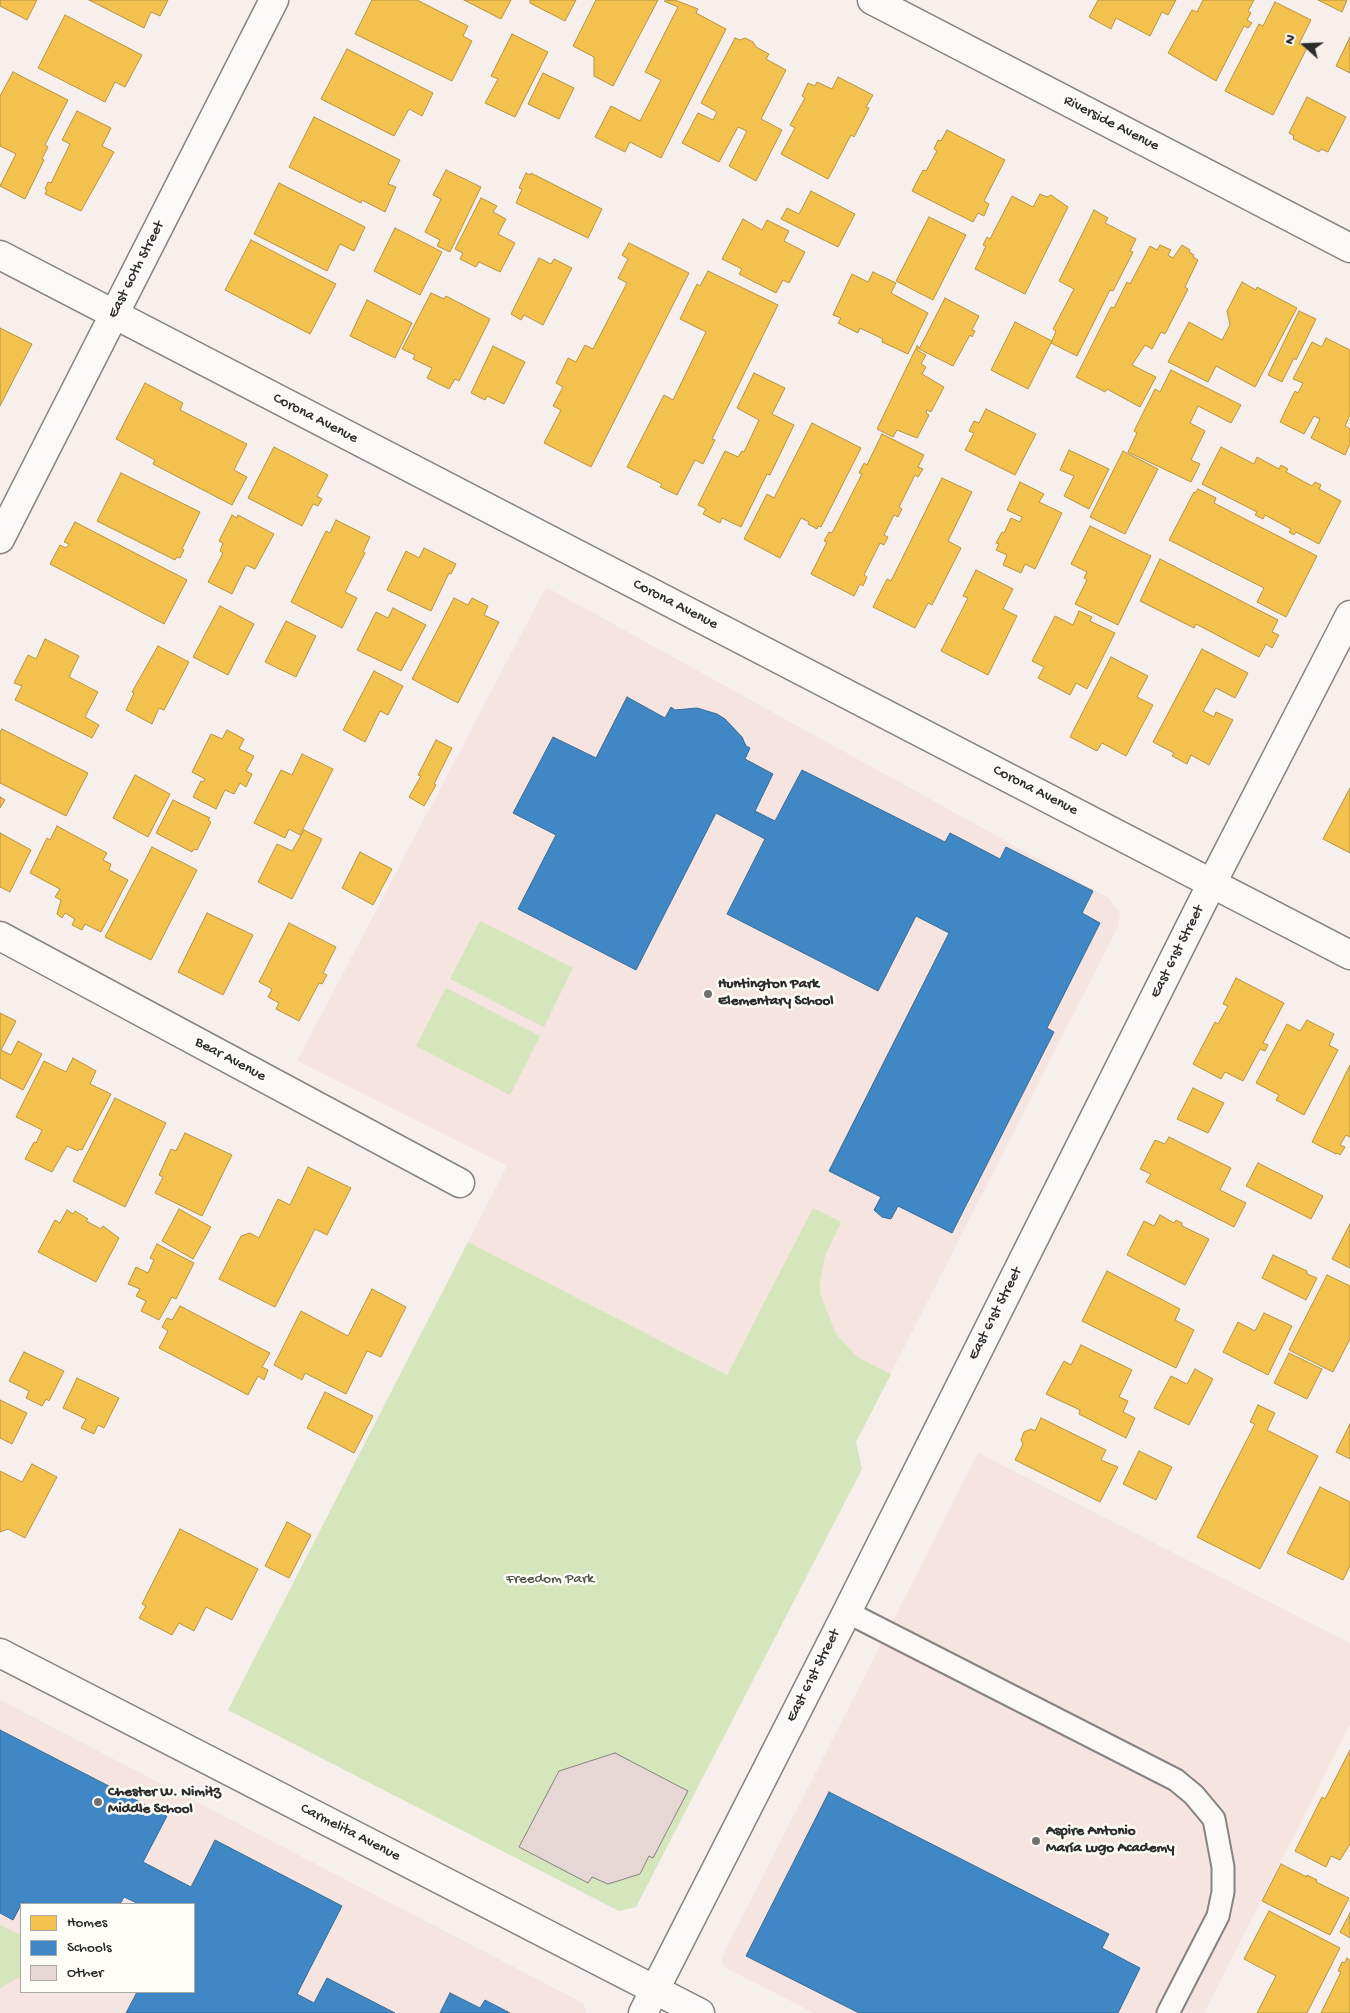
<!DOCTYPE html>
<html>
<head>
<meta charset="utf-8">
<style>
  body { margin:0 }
  #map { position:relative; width:1350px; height:2013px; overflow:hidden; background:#f6efec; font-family:"Gochi Hand",sans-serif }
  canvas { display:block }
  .legend { position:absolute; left:20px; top:1903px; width:175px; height:90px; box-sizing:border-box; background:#fdfcf7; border:1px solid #a9a8a5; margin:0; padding:6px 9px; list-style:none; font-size:15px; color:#2b2b2b }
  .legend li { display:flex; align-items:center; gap:10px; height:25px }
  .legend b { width:25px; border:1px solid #a9a8a5 }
  .north { position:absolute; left:1280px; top:20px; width:50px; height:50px; -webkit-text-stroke:4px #fdfcf7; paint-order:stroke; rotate:290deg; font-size:14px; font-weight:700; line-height:20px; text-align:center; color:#2b2b2b }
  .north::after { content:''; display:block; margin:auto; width:18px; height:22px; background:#2b2b2b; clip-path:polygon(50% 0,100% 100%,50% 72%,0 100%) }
</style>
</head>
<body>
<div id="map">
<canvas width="1350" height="2013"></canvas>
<ul class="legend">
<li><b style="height:14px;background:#f2c14e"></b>Homes</li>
<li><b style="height:14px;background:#3f88c5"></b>Schools</li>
<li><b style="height:14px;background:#e6d7d4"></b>Other</li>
</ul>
<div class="north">N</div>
</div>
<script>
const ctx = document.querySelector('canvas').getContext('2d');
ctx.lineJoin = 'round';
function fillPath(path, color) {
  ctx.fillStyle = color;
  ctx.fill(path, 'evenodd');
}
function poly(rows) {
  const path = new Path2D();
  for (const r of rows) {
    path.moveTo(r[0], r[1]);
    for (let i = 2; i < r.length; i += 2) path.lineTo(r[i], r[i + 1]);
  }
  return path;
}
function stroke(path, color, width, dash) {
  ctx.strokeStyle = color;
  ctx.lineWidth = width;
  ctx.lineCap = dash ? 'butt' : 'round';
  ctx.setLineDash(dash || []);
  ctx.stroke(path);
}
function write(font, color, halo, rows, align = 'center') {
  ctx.font = font + ' "Gochi Hand",sans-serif';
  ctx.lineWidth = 5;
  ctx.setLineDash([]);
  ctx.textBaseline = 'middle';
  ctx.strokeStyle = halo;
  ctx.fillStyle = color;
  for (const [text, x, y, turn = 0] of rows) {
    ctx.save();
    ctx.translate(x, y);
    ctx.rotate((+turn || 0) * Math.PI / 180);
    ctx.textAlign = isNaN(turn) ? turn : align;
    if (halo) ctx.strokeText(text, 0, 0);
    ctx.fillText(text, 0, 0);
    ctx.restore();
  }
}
const built = poly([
  [546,587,1109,898,1120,913,1118,927,856,1442,468,1242,507,1166,297,1061],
  [978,1453,1350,1643,1350,1725,1204,2013,814,2013,724,1967,722,1957],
  [0,1700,583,2003,586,2013,0,2013],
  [21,1904,194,1904,194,1992,21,1992]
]);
const green = poly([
  [480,921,573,968,544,1027,450,979],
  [446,988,540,1036,510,1095,416,1046],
  [813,1208,841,1222,825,1256,820,1281,820,1294,836,1334,857,1357,891,1374,856,1442,862,1469,636,1907,619,1911,228,1710,468,1242,727,1375],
  [0,1925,21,1935,21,1976,0,1988]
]);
const homes = poly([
  [0,0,37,0,27,20,0,6,0,0],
  [89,0,168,0,160,16,151,12,144,28,89,0],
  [372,0,417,0,468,26,463,36,472,41,452,81,355,34,372,0],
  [464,0,511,0,501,19,464,0],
  [530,0,576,0,565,21,530,3,530,0],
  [596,0,658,0,613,86,594,76,594,57,573,46,596,0],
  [675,0,698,9,696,13,726,29,661,158,630,142,625,152,595,137,611,106,640,121,661,80,645,72,678,7,664,1,675,0],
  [1098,0,1176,0,1168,15,1162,12,1150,36,1116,18,1111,29,1089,17,1098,0],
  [1203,0,1254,0,1248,11,1251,13,1247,20,1252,23,1248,28,1244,26,1216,81,1168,53,1192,10,1197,12,1203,0],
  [1318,0,1347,0,1342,12,1318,0],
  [1275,2,1311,20,1299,44,1307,48,1273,115,1225,91,1259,24,1263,26,1275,2],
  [65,15,142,55,125,87,115,82,105,102,38,68,65,15],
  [512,34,548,52,515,117,485,103,498,79,491,76,512,34],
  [1350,37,1350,73,1336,66,1350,37],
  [735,38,740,40,745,38,753,42,756,47,769,54,766,59,786,70,761,119,782,130,756,181,729,166,747,131,738,127,719,162,682,143,698,113,713,120,717,112,701,103,735,38],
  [347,49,433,93,422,116,409,109,394,136,321,99,347,49],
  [13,72,68,100,45,145,48,147,42,159,44,160,25,199,0,186,16,154,0,146,0,96,13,72],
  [543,73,574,88,559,119,528,104,543,73],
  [838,77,873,95,866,107,869,108,854,137,851,135,828,179,781,154,795,128,790,125,805,98,802,96,808,83,815,86,817,82,832,89,838,77],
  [1307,97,1346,117,1328,152,1321,149,1319,152,1293,139,1294,136,1289,133,1307,97],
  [77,111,111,128,102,146,114,152,81,211,45,194,47,190,45,189,48,182,51,183,70,144,62,140,77,111],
  [314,117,400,160,388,184,396,187,385,212,362,200,361,203,289,167,314,117],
  [947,130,1005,160,984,201,989,204,984,216,978,213,973,222,912,191,923,170,926,171,937,151,934,149,938,140,941,141,947,130],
  [446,170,481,187,450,252,437,246,440,240,425,232,441,199,433,195,446,170],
  [526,173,530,175,531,173,602,209,588,238,516,203,522,189,519,188,526,173],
  [279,183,365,227,354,251,340,244,327,271,254,234,279,183],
  [811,191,855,214,838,247,781,219,787,208,799,214,811,191],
  [1040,194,1047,197,1051,195,1068,207,1025,294,975,269,986,246,983,245,987,237,990,239,1012,196,1033,207,1040,194],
  [481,198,497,206,493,212,506,219,498,234,515,243,500,272,479,262,476,267,460,259,463,253,455,249,481,198],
  [1094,210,1108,218,1105,223,1136,239,1130,251,1133,252,1113,291,1110,290,1077,356,1051,343,1056,331,1053,329,1074,289,1059,281,1094,210],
  [929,217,966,235,933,300,896,281,929,217],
  [743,219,762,230,767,220,789,231,784,241,805,252,789,283,783,280,776,293,739,274,742,269,722,259,743,219],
  [395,228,442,252,420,295,374,271,395,228],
  [251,240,336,284,310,334,225,290,251,240],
  [629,243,689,273,591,467,544,443,561,410,553,406,563,387,556,383,568,358,576,362,585,345,593,349,627,283,618,278,628,259,622,255,629,243],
  [1160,245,1171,250,1168,255,1173,258,1182,245,1190,250,1189,252,1194,255,1193,257,1198,260,1185,287,1188,289,1165,334,1161,332,1152,349,1145,345,1132,365,1156,377,1140,407,1107,389,1105,392,1076,377,1111,307,1114,308,1127,282,1130,284,1150,246,1157,250,1160,245],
  [539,258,551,264,554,259,572,268,543,325,524,315,521,320,511,314,539,258],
  [708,271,778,305,712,439,715,440,703,464,695,460,677,495,660,487,662,484,627,467,664,395,673,400,706,332,680,319,697,284,700,286,708,271],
  [873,272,896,283,891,293,928,313,908,354,882,342,883,339,860,328,858,333,838,323,841,318,833,315,852,274,868,282,873,272],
  [1242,282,1256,290,1257,287,1297,308,1255,387,1216,366,1208,382,1168,362,1189,322,1222,340,1230,325,1227,311,1242,282],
  [431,293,444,299,446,296,490,319,459,381,455,379,449,389,427,378,432,368,413,359,415,355,402,349,431,293],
  [945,298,979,316,972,330,975,331,972,337,970,335,953,366,919,349,945,298],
  [367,300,412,323,395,358,350,336,367,300],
  [1299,311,1316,319,1296,360,1294,358,1282,382,1268,375,1299,311],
  [1015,322,1052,341,1028,389,991,370,1015,322],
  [0,328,32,344,0,406,0,328],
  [1326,338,1350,350,1350,415,1345,426,1350,429,1350,444,1345,455,1311,438,1320,419,1314,416,1304,434,1280,422,1295,391,1298,393,1303,383,1293,379,1312,342,1322,347,1326,338],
  [493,346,525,362,504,404,487,396,485,400,471,393,493,346],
  [917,346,919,347,917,350,926,355,921,364,926,367,922,374,944,387,931,412,927,410,926,413,929,415,917,438,897,430,893,437,877,429,917,346],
  [1171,370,1241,405,1231,423,1198,406,1190,423,1205,431,1191,460,1200,464,1191,482,1128,452,1137,433,1134,431,1155,389,1160,392,1171,370],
  [754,373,785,388,772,414,794,425,770,475,767,474,741,527,722,518,720,523,703,514,706,509,698,505,725,451,738,457,742,451,744,452,759,420,737,408,754,373],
  [145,383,183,403,180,410,247,444,234,470,247,477,232,505,153,464,155,460,116,439,145,383],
  [986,409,1036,434,1015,475,965,450,974,433,969,431,974,421,979,423,986,409],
  [812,423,861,448,821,527,818,526,817,529,808,524,809,522,801,518,780,558,744,539,767,494,774,498,812,423],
  [882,434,924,455,918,467,923,469,918,477,915,475,899,507,902,509,898,517,894,515,884,535,888,537,884,545,880,543,864,575,867,577,863,586,860,584,854,596,811,574,827,542,824,541,829,532,832,533,862,474,859,473,864,463,867,465,882,434],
  [274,447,328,475,317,496,322,499,318,506,313,504,302,526,248,498,274,447],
  [1221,447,1254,464,1257,457,1279,469,1281,465,1288,469,1286,472,1312,486,1315,482,1321,485,1319,489,1341,501,1319,544,1296,532,1294,535,1289,532,1291,529,1265,515,1263,519,1255,515,1257,512,1202,484,1221,447],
  [1069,450,1109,469,1089,509,1064,496,1074,476,1060,470,1069,450],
  [1123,451,1158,469,1125,534,1090,517,1123,451],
  [121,473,200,512,182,549,184,550,180,558,177,557,175,560,97,521,121,473],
  [942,478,972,492,948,541,961,548,932,605,928,603,915,628,873,607,887,579,891,581,942,478],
  [1020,482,1044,494,1039,502,1062,513,1035,569,1025,564,1021,573,1003,565,1007,555,996,550,999,544,996,543,1002,532,1004,533,1011,518,1020,522,1022,517,1007,510,1020,482],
  [1198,489,1216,498,1214,503,1317,556,1286,617,1257,602,1264,588,1169,540,1194,492,1195,493,1198,489],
  [232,515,237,518,238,515,274,534,255,569,246,565,232,594,208,582,223,553,220,551,223,543,219,541,232,515],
  [336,520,370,537,363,552,365,553,345,592,357,598,342,628,291,602,326,531,330,533,336,520],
  [75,522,187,580,164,624,50,564,60,545,66,548,69,544,64,542,75,522],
  [1090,526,1151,556,1118,625,1075,604,1087,580,1084,578,1087,572,1071,564,1090,526],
  [424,548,456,564,451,574,449,573,431,611,387,590,406,551,419,558,424,548],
  [1160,559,1278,620,1272,632,1279,635,1272,648,1266,644,1259,657,1196,624,1194,628,1140,601,1160,559],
  [976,570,1013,589,1003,609,1017,616,988,675,941,651,968,598,963,596,976,570],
  [454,598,468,605,472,598,488,606,484,615,499,622,458,703,412,679,454,598],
  [220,606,254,624,228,675,193,657,220,606],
  [393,608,426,625,401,671,357,650,376,612,388,618,393,608],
  [1079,611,1092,617,1090,621,1115,633,1087,689,1076,683,1070,695,1038,678,1044,667,1032,661,1055,616,1073,625,1079,611],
  [286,621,316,636,296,677,265,662,286,621],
  [45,639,79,656,69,677,98,692,85,717,99,725,92,738,15,700,22,686,14,683,28,655,36,659,45,639],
  [158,646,189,662,164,710,159,708,152,724,126,710,134,693,132,692,158,646],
  [1202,649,1248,673,1235,698,1216,688,1203,711,1214,717,1216,712,1233,720,1209,765,1191,755,1187,764,1172,756,1174,753,1153,742,1202,649],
  [1111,657,1148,676,1137,697,1153,705,1126,756,1102,743,1097,751,1070,737,1111,657],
  [374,671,403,686,388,715,380,711,365,742,343,730,374,671],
  [2,729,88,773,66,816,0,783,0,732,2,729],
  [227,730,244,739,239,749,254,756,246,771,252,774,246,787,240,783,234,794,225,790,216,809,193,797,201,781,203,782,205,779,192,772,211,734,222,739,227,730],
  [436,740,452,748,434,784,436,785,424,806,409,797,421,776,418,775,436,740],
  [302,754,333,769,300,835,289,829,285,838,254,823,281,770,292,775,302,754],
  [135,775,170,794,148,837,113,818,135,775],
  [1350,788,1350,853,1323,839,1350,788],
  [0,797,5,800,0,808,0,797],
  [173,800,210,818,208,820,211,822,197,850,194,849,192,852,156,833,173,800],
  [57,826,107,853,103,860,111,864,109,870,128,880,101,932,85,924,82,930,72,925,75,919,65,913,62,918,57,914,61,900,55,897,60,889,30,873,47,838,50,840,57,826],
  [304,830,322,839,292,899,258,882,277,844,292,851,304,830],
  [0,833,31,850,10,892,0,887,0,833],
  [152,847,197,870,151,960,105,937,152,847],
  [360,852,392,869,373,905,342,888,360,852],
  [207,913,253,935,223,995,178,972,207,913],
  [289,923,336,947,323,973,327,975,322,984,319,983,299,1021,276,1009,279,1003,268,997,272,989,259,982,289,923],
  [1236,978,1284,1003,1263,1043,1268,1045,1265,1051,1260,1049,1243,1081,1225,1072,1221,1079,1193,1064,1215,1022,1218,1024,1228,1006,1223,1004,1236,978],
  [0,1013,16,1021,1,1050,11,1055,18,1041,42,1054,23,1090,0,1078,0,1013],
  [1307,1020,1334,1034,1329,1045,1338,1050,1304,1115,1276,1100,1279,1095,1256,1083,1287,1024,1300,1031,1307,1020],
  [73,1058,96,1071,90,1084,111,1094,82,1150,79,1149,78,1151,67,1146,52,1172,25,1159,34,1142,36,1143,42,1130,16,1117,44,1061,66,1072,73,1058],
  [1350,1065,1350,1137,1346,1135,1340,1145,1345,1147,1340,1155,1337,1153,1336,1154,1312,1142,1350,1065],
  [1193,1088,1224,1103,1208,1133,1177,1119,1193,1088],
  [115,1098,166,1123,125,1207,73,1181,115,1098],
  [185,1133,232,1155,202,1216,155,1193,163,1177,159,1175,171,1149,176,1151,185,1133],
  [1169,1137,1231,1168,1220,1190,1246,1203,1234,1227,1146,1182,1151,1174,1140,1169,1155,1140,1165,1144,1169,1137],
  [1258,1163,1323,1196,1311,1219,1246,1186,1258,1163],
  [308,1167,351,1188,327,1235,315,1229,275,1307,219,1279,241,1236,250,1233,259,1238,278,1199,290,1205,308,1167],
  [179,1209,211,1227,193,1259,162,1241,179,1209],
  [67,1210,73,1214,75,1211,88,1219,86,1221,101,1229,103,1226,119,1238,96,1282,38,1252,55,1220,60,1223,67,1210],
  [1160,1215,1174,1223,1176,1220,1182,1223,1182,1226,1209,1239,1185,1285,1127,1255,1144,1221,1154,1226,1160,1215],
  [1350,1224,1350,1268,1332,1259,1350,1224],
  [157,1244,194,1263,176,1299,172,1297,159,1320,141,1311,146,1301,136,1296,140,1289,128,1284,136,1267,148,1273,154,1260,150,1258,157,1244],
  [1273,1255,1307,1271,1307,1274,1317,1278,1306,1300,1262,1278,1273,1255],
  [1107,1271,1180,1309,1175,1320,1194,1330,1176,1368,1082,1321,1107,1271],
  [1327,1275,1350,1286,1350,1339,1333,1372,1289,1350,1327,1275],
  [372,1289,406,1307,381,1357,367,1351,346,1394,305,1373,302,1380,274,1365,301,1311,348,1336,372,1289],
  [180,1306,270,1353,262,1367,268,1370,264,1380,258,1376,248,1395,159,1348,168,1331,162,1327,167,1318,172,1320,180,1306],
  [1264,1313,1292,1326,1268,1375,1223,1352,1238,1322,1255,1331,1264,1313],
  [1081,1345,1132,1370,1119,1397,1128,1401,1123,1412,1135,1418,1126,1438,1079,1414,1080,1410,1046,1394,1064,1361,1071,1365,1081,1345],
  [24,1352,64,1371,49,1401,46,1399,42,1406,26,1398,29,1391,9,1381,24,1352],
  [1289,1353,1322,1369,1307,1399,1274,1383,1289,1353],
  [1195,1369,1213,1379,1189,1425,1154,1408,1171,1376,1187,1384,1195,1369],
  [77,1378,119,1398,104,1428,98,1425,94,1434,81,1428,86,1419,63,1408,77,1378],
  [325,1392,373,1416,354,1453,307,1428,325,1392],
  [0,1400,27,1413,12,1444,0,1438,0,1400],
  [1258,1405,1275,1413,1267,1430,1318,1456,1260,1569,1197,1537,1255,1424,1250,1422,1258,1405],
  [1041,1418,1106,1450,1101,1460,1118,1467,1100,1502,1015,1460,1023,1444,1021,1440,1024,1432,1031,1429,1035,1431,1041,1418],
  [1350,1424,1350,1459,1336,1452,1350,1424],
  [1139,1451,1172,1467,1156,1500,1123,1484,1139,1451],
  [32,1464,57,1477,25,1538,8,1529,0,1532,0,1471,22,1482,32,1464],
  [1320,1487,1350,1502,1350,1566,1343,1580,1287,1553,1320,1487],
  [287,1522,311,1535,289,1578,265,1566,287,1522],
  [180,1529,258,1569,232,1620,206,1607,194,1631,179,1623,172,1635,139,1618,146,1606,142,1604,180,1529],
  [1350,1750,1350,1844,1340,1860,1331,1856,1326,1867,1295,1851,1322,1797,1325,1799,1350,1750],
  [1281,1864,1307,1877,1307,1875,1317,1880,1316,1882,1349,1898,1330,1935,1262,1901,1281,1864],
  [1269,1911,1340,1948,1307,2013,1257,2013,1276,1976,1244,1959,1269,1911],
  [1350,1913,1350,1938,1340,1932,1350,1913],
  [1347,1958,1350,1960,1350,2013,1321,2013,1341,1972,1338,1971,1342,1962,1345,1963,1347,1958]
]);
const schools = poly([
  [627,697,665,718,671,707,675,710,697,708,717,714,725,719,742,737,746,746,750,748,745,759,773,774,755,811,775,821,802,770,945,842,950,833,1000,859,1006,847,1093,891,1082,913,1100,923,1047,1028,1054,1032,952,1233,898,1206,891,1219,882,1217,874,1210,881,1197,829,1171,949,933,916,916,878,991,727,914,765,839,716,813,636,970,518,909,556,835,513,813,553,737,596,758,627,697],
  [0,1730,167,1816,143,1862,191,1887,215,1840,342,1906,297,1994,314,2003,327,1978,395,2013,126,2013,137,1992,194,1992,194,1904,139,1904,124,1897,120,1904,25,1904,22,1903,13,1920,0,1913,0,1730],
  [829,1792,1109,1934,1102,1948,1140,1968,1118,2013,859,2013,746,1956,829,1792],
  [450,1993,480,2008,485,2000,510,2013,440,2013,450,1993]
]);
const building = poly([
  [615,1753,688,1791,653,1858,649,1856,640,1874,608,1884,592,1877,588,1883,519,1847,559,1771,615,1753]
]);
const lane = poly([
  [847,1612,1176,1780,1194,1795,1214,1819,1223,1867,1223,1892,1218,1916,1168,2013]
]);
const street = poly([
  [872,0,1350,248],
  [0,255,1350,955],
  [0,539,274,0],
  [0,936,460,1183],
  [0,1653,700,2013],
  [643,2013,847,1612,1212,883,1350,615]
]);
const markers = [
  [708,994,5,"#72706f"],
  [98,1802,5,"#72706f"],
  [1036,1841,5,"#72706f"]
];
const streetNames = [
  ["Riverside Avenue",1111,124,27],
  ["East 60th Street",137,270,-63],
  ["Corona Avenue",315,419,27],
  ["Corona Avenue",675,605,27],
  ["Corona Avenue",1035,791,27],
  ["East 61st Street",1178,952,-63],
  ["Bear Avenue",230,1060,28],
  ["East 61st Street",996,1314,-63],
  ["East 61st Street",814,1676,-63],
  ["Carmelita Avenue",350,1833,27]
];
const poiNames = [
  ["Huntington Park",718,985],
  ["Elementary School",718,1002],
  ["Chester W. Nimitz",108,1793],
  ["Middle School",108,1810],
  ["Aspire Antonio",1046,1832],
  ["María Lugo Academy",1046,1849]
];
const parkNames = [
  ["Freedom Park",550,1580]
];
fillPath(built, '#f6e4e0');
fillPath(green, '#d5e5bc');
fillPath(homes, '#f2c14e');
stroke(homes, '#b69444', 1);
fillPath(schools, '#3f88c5');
stroke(schools, '#396c97', 1);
fillPath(building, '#e6d7d4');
stroke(building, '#868382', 1);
stroke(lane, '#868382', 25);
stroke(street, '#868382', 31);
stroke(lane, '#faf9f7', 21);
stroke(street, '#faf9f7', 28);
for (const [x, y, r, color] of markers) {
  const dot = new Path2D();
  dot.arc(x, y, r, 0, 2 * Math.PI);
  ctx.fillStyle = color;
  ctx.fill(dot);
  stroke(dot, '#fdfcf7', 2);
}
write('15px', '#2b2b2b', '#fdfcf7', streetNames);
write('bold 15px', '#2b2b2b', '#fdfcf7', poiNames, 'left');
write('15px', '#4f5746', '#fdfcf7', parkNames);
</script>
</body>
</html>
